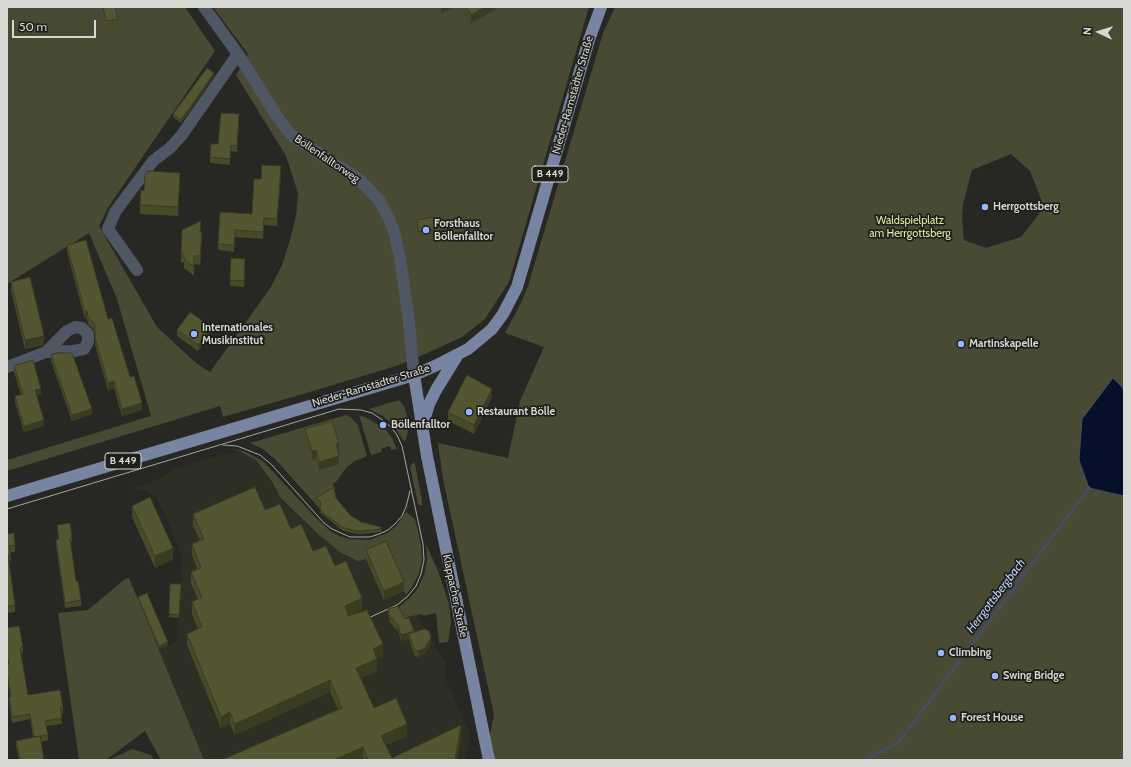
<!DOCTYPE html>
<html>
<head>
<meta charset="utf-8">
<style>
  body { margin:0 }
  #map { position:relative; width:1131px; height:767px; overflow:hidden; background:#272823; font-family:Cabin,sans-serif }
  canvas { display:block }
  .frame { position:absolute; inset:0; border:8px solid #d7d7d4; pointer-events:none }
  .north { position:absolute; left:1079px; top:12px; width:40px; height:40px; -webkit-text-stroke:3px #1e1e1a; paint-order:stroke; rotate:274deg; font-size:11px; font-weight:700; line-height:16px; text-align:center; color:#d7d7d4 }
  .north::after { content:''; display:block; margin:auto; width:14px; height:18px; background:#d7d7d4; clip-path:polygon(50% 0,100% 100%,50% 72%,0 100%) }
  .scale { position:absolute; left:12px; top:20px; width:84px; height:18px; box-sizing:border-box; border:2px solid #d7d7d4; border-top:0; padding-left:5px; font-size:12px; line-height:14px; white-space:nowrap; color:#d7d7d4; -webkit-text-stroke:3px #1e1e1a; paint-order:stroke }
</style>
</head>
<body>
<div id="map">
<canvas width="1131" height="767"></canvas>
<div class="frame"></div>
<div class="north">N</div>
<div class="scale">50 m</div>
</div>
<script>
const ctx = document.querySelector('canvas').getContext('2d');
ctx.lineJoin = 'round';
function fillPath(path, color) {
  ctx.fillStyle = color;
  ctx.fill(path, 'evenodd');
}
function poly(rows) {
  const path = new Path2D();
  for (const r of rows) {
    path.moveTo(r[0], r[1]);
    for (let i = 2; i < r.length; i += 2) path.lineTo(r[i], r[i + 1]);
  }
  return path;
}
function stroke(path, color, width, dash) {
  ctx.strokeStyle = color;
  ctx.lineWidth = width;
  ctx.lineCap = dash ? 'butt' : 'round';
  ctx.setLineDash(dash || []);
  ctx.stroke(path);
}
function write(font, color, halo, rows, align = 'center') {
  ctx.font = font + ' Cabin,sans-serif';
  ctx.lineWidth = 3.5;
  ctx.setLineDash([]);
  ctx.textBaseline = 'middle';
  ctx.strokeStyle = halo;
  ctx.fillStyle = color;
  for (const [text, x, y, turn = 0] of rows) {
    ctx.save();
    ctx.translate(x, y);
    ctx.rotate((+turn || 0) * Math.PI / 180);
    ctx.textAlign = isNaN(turn) ? turn : align;
    if (halo) ctx.strokeText(text, 0, 0);
    ctx.fillText(text, 0, 0);
    ctx.restore();
  }
}
const built = poly([
  [243,453,256,460,273,483,280,497,317,533,386,550,404,591,445,662,445,678,470,734,466,760,204,760,159,650,176,642,179,617,182,555,157,497,147,491,131,489,150,483,175,469,223,454]
]);
const green = poly([
  [7,7,185,7,215,51,109,206,99,226,157,327,196,363,210,372,271,287,282,265,290,240,296,216,298,193,286,156,236,75,248,54,213,7,589,7,509,282,485,319,462,337,423,355,396,366,303,394,223,417,220,406,7,471,7,460,151,416,117,299,89,233,7,284],
  [615,7,1124,7,1124,394,1123,388,1113,378,1082,419,1079,459,1089,488,1124,496,1124,760,485,760,494,715,443,479,438,443,508,458,520,401,544,347,505,333,521,303,528,286,603,33],
  [1011,154,1030,171,1041,199,1039,214,1021,237,986,248,964,240,962,217,963,205,972,170],
  [399,400,404,406,408,418,408,431,406,439,404,441,392,424,383,416,369,409],
  [346,415,350,417,358,425,367,456,355,461,347,467,336,482,333,483,334,490,317,501,322,506,320,509,276,460,263,449,250,443],
  [359,415,369,419,386,430,392,438,397,449,391,450,390,446,381,449,382,452,371,455],
  [230,448,246,452,264,462,317,519,330,531,339,536,349,539,370,540,389,532,397,525,406,512,415,519,421,544,422,560,419,573,413,585,406,595,386,550,366,559,358,561,341,553,317,533,291,508,280,497,273,483,256,460,243,453],
  [414,462,415,464,422,500,422,505,421,506,418,504,410,467,411,465],
  [426,544,438,571,449,604,451,623,448,642,439,643,436,613,423,616,422,614,407,617,409,624,405,625,399,607,410,598,418,588,424,575,427,560],
  [129,578,159,650,204,760,161,760,145,731,106,760,79,760,58,613,88,610,125,579],
  [132,749,151,755,154,760,109,760]
]);
const water = poly([
  [1113,378,1123,388,1124,394,1124,496,1089,488,1079,460,1082,419,1113,378]
]);
const stream = poly([
  [865,760,898,743,1089,488]
]);
const minor = poly([
  [204,7,238,54,276,115,291,135,360,180,379,200,389,219,395,235,400,258,408,313,414,375],
  [137,270,108,229,115,212,153,161,170,148,181,136,238,54],
  [7,367,46,352,73,351,84,349,88,342,88,334,82,328,75,327,67,331,46,352]
]);
const major = poly([
  [414,375,427,456,489,760],
  [423,424,429,404,436,390,457,356],
  [7,496,414,375,435,366,468,349,492,329,503,314,517,287,589,40,601,7]
]);
const tram = poly([
  [223,445,237,446,260,455,272,465,324,523,332,529,350,537,370,537,379,534,388,530,395,524,402,516,406,507,410,491],
  [7,509,339,409,361,410,372,413,381,419,390,426,397,435,402,446,423,544,424,560,421,574,416,586,408,596,397,605,366,619]
]);
const wall = poly([
  [103,7,115,7,118,19,118,25,106,27],
  [438,7,454,7,441,14],
  [461,7,496,7,496,9,471,23],
  [214,76,181,123,173,117,173,114],
  [239,120,237,152,231,151,230,165,210,163,210,157,218,144],
  [281,173,277,226,264,225,263,239,235,237,234,252,218,250,218,244,252,214,261,179],
  [180,181,178,216,140,214,140,205,144,191],
  [417,220,434,229,434,235,419,237,417,226],
  [201,232,202,241,200,265,194,264,194,276,184,268,184,262,181,262,181,253],
  [67,245,108,319,142,410,122,416,114,388,108,390,95,345,95,333,93,329,88,324,87,318,85,319,67,252],
  [245,265,244,287,230,286,230,280],
  [11,282,44,344,43,345,25,349,11,291],
  [177,330,211,332,198,351,177,336],
  [51,355,92,414,72,421,51,361],
  [14,366,41,394,36,396,44,426,24,432,15,402,15,396,21,395,14,372],
  [492,397,474,434,448,421,448,412],
  [305,429,339,452,338,452,339,464,319,470,316,459,312,460,305,438],
  [316,498,336,498,350,515,361,522,381,527,381,532,360,534,351,533,342,530,321,513,320,511,320,505,316,501],
  [132,506,173,559,155,568,132,517],
  [265,510,291,529,313,551,335,566,362,610,348,616,383,656,377,658,377,671,361,678,374,708,407,736,386,745,392,758,461,736,457,760,364,760,363,759,360,760,224,760,224,759,338,709,330,692,235,735,230,724,221,728,187,645,187,634,198,629,192,614,192,602,198,599,191,584,191,572,197,569,192,555,192,544,200,540,193,526,193,514],
  [57,525,72,537,72,542,70,543,76,581,81,600,81,606,65,608,56,545,56,540,58,539,57,530],
  [7,534,15,545,15,552,10,552,11,561,9,561,15,605,15,612,7,613],
  [366,550,404,591,384,600,366,559],
  [170,584,181,584,179,618,169,617],
  [138,597,168,645,159,649,138,600],
  [388,609,405,619,414,632,431,644,425,654,418,657,414,655,409,639,401,641,398,630,394,628,392,624,390,623,388,615],
  [7,628,23,647,23,653,21,653,28,695,63,708,63,713,61,714,62,724,46,726,48,735,48,740,41,742,44,760,19,760,16,746,16,741,33,737,30,719,12,723,9,703,9,697,10,697,7,677,7,665,8,665,7,661]
]);
const shadedWall = poly([
  [441,7,454,7,441,14],
  [485,7,496,7,496,9,471,23,471,15],
  [214,73,214,76,181,123,181,120],
  [281,166,281,173,277,226,277,219],
  [180,173,180,181,178,216,178,207],
  [202,232,202,241,200,265,200,256],
  [87,311,87,318,85,319,85,312],
  [211,327,211,332,198,351,198,345],
  [44,335,44,344,43,345,25,349,25,340],
  [114,381,114,388,108,390,108,383],
  [41,389,41,394,35,396,35,390],
  [492,389,492,397,474,434,474,425],
  [142,403,142,410,122,416,122,409],
  [92,409,92,414,72,421,72,415],
  [44,420,44,426,24,432,24,426],
  [339,443,339,452,336,452,336,444],
  [316,450,316,459,312,460,312,451],
  [339,456,339,464,319,470,319,462],
  [173,548,173,559,155,568,155,556],
  [404,582,404,591,384,600,384,591],
  [362,598,362,610,345,618,345,606],
  [414,631,414,637,409,634,409,639,401,641,401,635],
  [431,638,431,644,425,654,418,657,418,651],
  [168,642,168,645,159,649,159,646],
  [383,644,383,656,373,660,373,649],
  [377,659,377,671,356,680,356,668],
  [330,680,330,692,235,735,235,724],
  [230,712,230,724,221,728,221,717],
  [407,724,407,736,381,747,381,736],
  [461,725,461,736,457,760,455,760],
  [363,747,363,759,360,760,334,760]
]);
const building = poly([
  [103,7,115,7,118,19,106,21,103,7],
  [466,7,485,7,471,15,466,7],
  [207,68,214,73,181,120,173,114,207,68],
  [221,113,239,114,237,146,231,145,230,159,210,157,211,144,218,144,221,113],
  [262,165,281,166,277,219,264,218,263,232,235,230,234,245,218,244,220,212,252,214,254,179,261,179,262,165],
  [148,171,180,173,178,207,140,205,141,190,144,191,145,175,148,171],
  [433,217,434,229,419,232,417,220,433,217],
  [201,221,200,232,202,232,200,256,194,256,194,267,184,259,184,254,181,253,182,230,201,221],
  [86,240,108,319,112,318,130,377,134,376,142,403,122,409,114,381,108,383,95,338,95,326,93,322,88,317,87,311,85,312,67,245,86,240],
  [231,258,245,259,244,281,230,280,231,258],
  [30,277,44,335,43,336,25,340,11,282,30,277],
  [190,312,211,327,198,345,177,330,190,312],
  [57,353,72,353,92,409,72,415,51,355,57,353],
  [33,360,41,389,35,390,44,420,24,426,15,396,23,394,14,366,33,360],
  [467,375,492,389,474,425,448,412,467,375],
  [332,421,339,443,336,444,339,456,319,462,316,450,312,451,305,429,332,421],
  [255,487,265,510,280,504,291,529,301,524,313,551,326,546,335,566,346,561,362,598,345,606,348,616,367,610,383,644,373,649,377,659,356,668,374,708,396,698,407,724,381,736,392,758,461,725,455,760,368,760,363,747,334,760,224,760,224,759,342,708,330,680,235,724,230,712,221,717,187,634,202,627,192,602,202,597,191,572,201,568,192,544,204,539,193,514,255,487],
  [334,487,336,498,350,515,361,522,381,527,381,529,360,531,351,530,342,527,321,511,320,508,321,502,316,498,334,487],
  [150,497,173,548,155,556,132,506,150,497],
  [70,523,72,537,70,538,76,581,78,581,81,600,65,603,56,540,59,539,57,525,70,523],
  [14,533,15,545,9,546,11,554,8,555,15,605,7,607,7,534,14,533],
  [386,541,404,582,384,591,366,550,386,541],
  [170,584,181,584,179,615,169,614,170,584],
  [147,593,168,642,159,646,138,597,147,593],
  [398,606,405,619,409,618,414,631,401,635,398,624,394,622,392,618,390,618,388,609,398,606],
  [19,626,23,647,20,648,28,695,60,690,63,708,60,708,62,718,45,721,48,735,34,737,30,714,12,717,9,697,11,697,7,672,7,665,9,664,7,655,7,628,19,626],
  [424,629,429,631,431,638,425,648,418,651,414,649,409,634,424,629],
  [40,736,44,760,20,760,16,741,40,736]
]);
const markers = [
  [985,207,4,"#96b6fd"],
  [426,230,4,"#96b6fd"],
  [194,334,4,"#96b6fd"],
  [961,344,4,"#96b6fd"],
  [469,412,4,"#96b6fd"],
  [383,425,4,"#96b6fd"],
  [941,653,4,"#96b6fd"],
  [995,676,4,"#96b6fd"],
  [953,718,4,"#96b6fd"]
];
const shields = [
  [550,174,36],
  [123,461,36]
];
const shieldNames = [
  ["B 449",550,174],
  ["B 449",123,461]
];
const streetNames = [
  ["Nieder-Ramstädter Straße",573,95,-74],
  ["Böllenfalltorweg",327,159,34],
  ["Nieder-Ramstädter Straße",371,386,-17],
  ["Klappacher Straße",455,596,78]
];
const poiNames = [
  ["Herrgottsberg",993,207],
  ["Forsthaus",434,224],
  ["Böllenfalltor",434,237],
  ["Internationales",202,328],
  ["Musikinstitut",202,341],
  ["Martinskapelle",969,344],
  ["Restaurant Bölle",477,412],
  ["Böllenfalltor",391,425],
  ["Climbing",949,653],
  ["Swing Bridge",1003,676],
  ["Forest House",961,718]
];
const parkNames = [
  ["Waldspielplatz",910,221],
  ["am Herrgottsberg",910,234]
];
const waterNames = [
  ["Herrgottsbergbach",996,596,-53]
];
fillPath(built, '#2e2f24');
fillPath(green, '#484a33');
fillPath(water, '#06102b');
stroke(water, '#454c5e', 1);
stroke(stream, '#454c5e', 3.5);
stroke(minor, '#4f5765', 12);
stroke(major, '#7785a3', 12);
stroke(tram, '#a6a7a3', 1);
fillPath(wall, '#474a29');
fillPath(shadedWall, '#3a3c22');
fillPath(building, '#535630');
stroke(building, '#3a3c22', 1);
for (const [x, y, r, color] of markers) {
  const dot = new Path2D();
  dot.arc(x, y, r, 0, 2 * Math.PI);
  ctx.fillStyle = color;
  ctx.fill(dot);
  stroke(dot, '#1e1e1a', 1.5);
}
for (const [x, y, w] of shields) {
  const box = new Path2D();
  box.roundRect(x - w / 2, y - 8, w, 16, 3);
  ctx.fillStyle = '#1e1e1a';
  ctx.fill(box);
  stroke(box, '#d7d7d4', 1);
}
write('bold 10px', '#d7d7d4', null, shieldNames);
write('11px', '#d7d7d4', '#1e1e1a', streetNames);
write('bold 11px', '#d7d7d4', '#1e1e1a', poiNames, 'left');
write('11px', '#e5eba8', '#1e1e1a', parkNames);
write('italic 12px', '#bad0ff', '#1e1e1a', waterNames);
</script>
</body>
</html>
